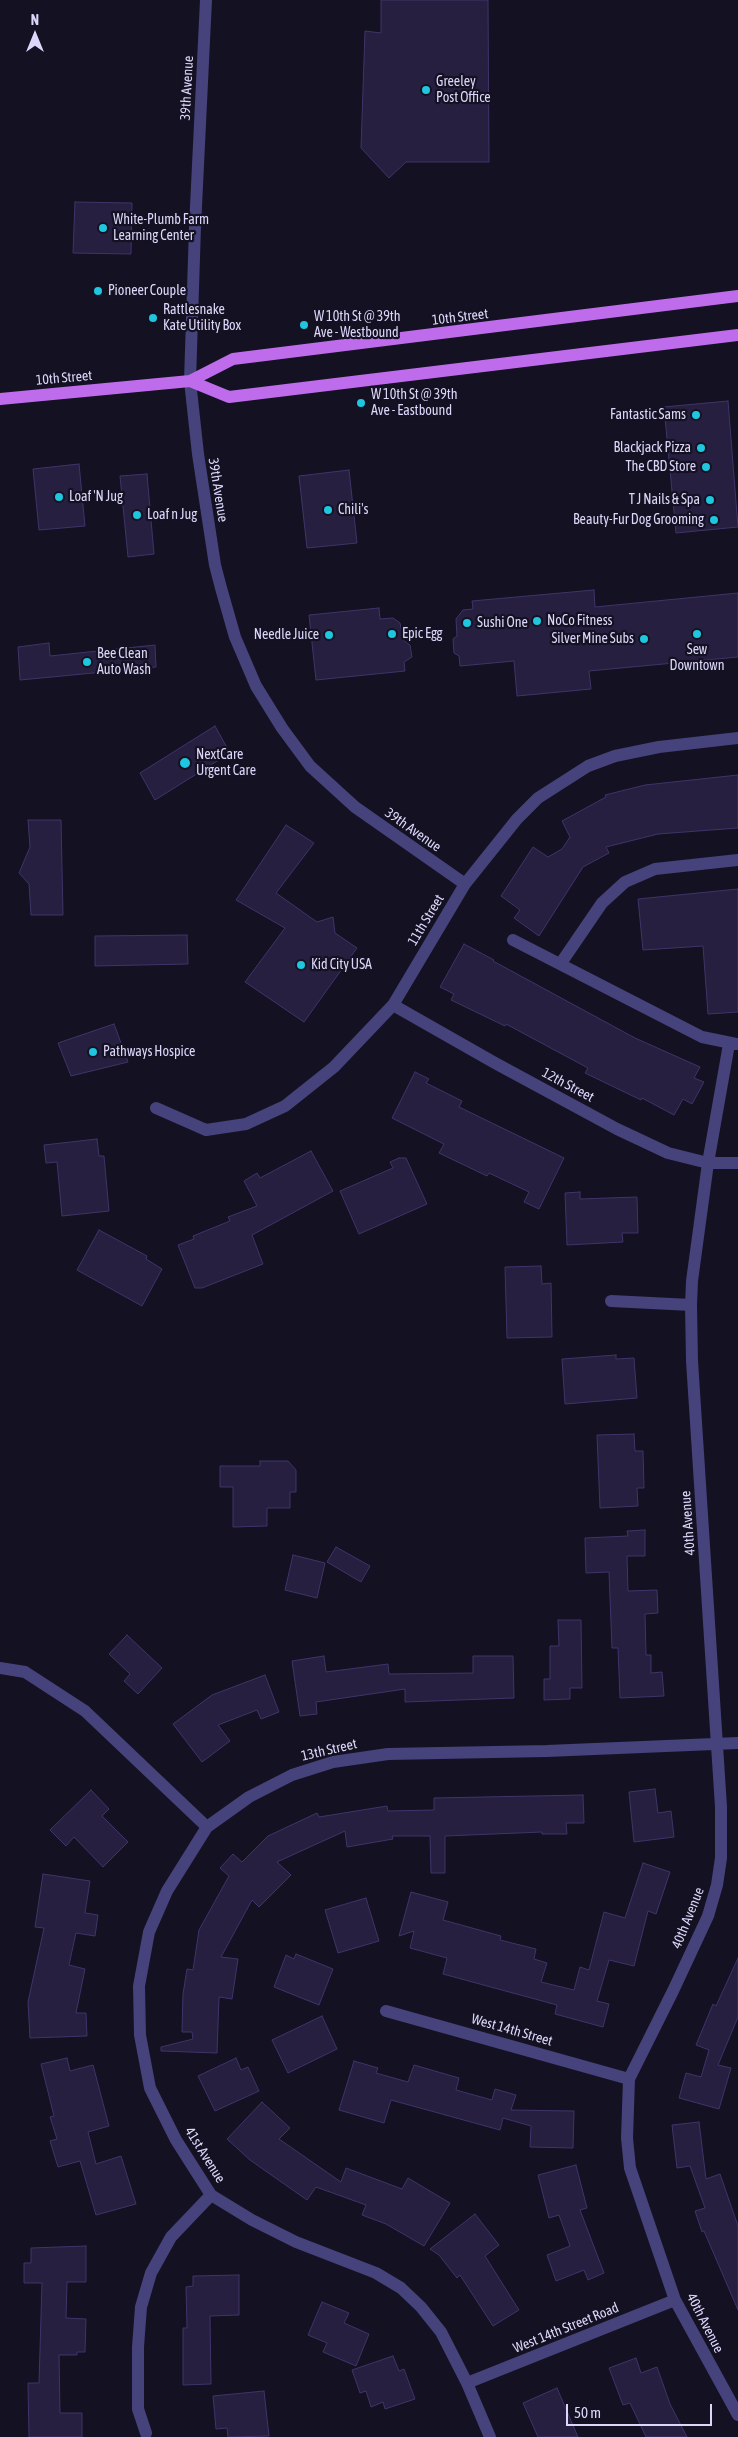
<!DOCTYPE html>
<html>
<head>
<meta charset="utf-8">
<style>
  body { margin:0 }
  #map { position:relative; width:738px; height:2437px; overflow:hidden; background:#141122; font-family:"Asap Condensed",sans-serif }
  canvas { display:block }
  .north { position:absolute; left:10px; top:10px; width:50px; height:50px; -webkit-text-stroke:4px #141122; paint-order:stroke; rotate:0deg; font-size:14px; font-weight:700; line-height:20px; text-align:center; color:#dcd7fa }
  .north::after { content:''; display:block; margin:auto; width:18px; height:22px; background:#dcd7fa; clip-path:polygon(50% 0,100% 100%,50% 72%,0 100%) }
  .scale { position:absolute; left:566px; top:2404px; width:146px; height:22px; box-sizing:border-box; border:2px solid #dcd7fa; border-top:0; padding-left:6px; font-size:15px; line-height:18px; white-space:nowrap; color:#dcd7fa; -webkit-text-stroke:4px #141122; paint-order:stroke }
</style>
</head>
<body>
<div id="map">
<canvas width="738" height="2437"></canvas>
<div class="north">N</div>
<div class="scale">50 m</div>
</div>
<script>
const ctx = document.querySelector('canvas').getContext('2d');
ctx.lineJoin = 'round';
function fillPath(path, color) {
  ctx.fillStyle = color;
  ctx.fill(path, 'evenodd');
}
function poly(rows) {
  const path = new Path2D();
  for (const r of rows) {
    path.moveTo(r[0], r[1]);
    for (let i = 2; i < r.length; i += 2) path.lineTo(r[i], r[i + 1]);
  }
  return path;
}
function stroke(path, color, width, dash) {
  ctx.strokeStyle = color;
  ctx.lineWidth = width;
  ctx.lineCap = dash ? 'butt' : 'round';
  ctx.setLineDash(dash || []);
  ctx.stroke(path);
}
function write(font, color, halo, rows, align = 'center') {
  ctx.font = font + ' "Asap Condensed",sans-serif';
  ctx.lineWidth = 4.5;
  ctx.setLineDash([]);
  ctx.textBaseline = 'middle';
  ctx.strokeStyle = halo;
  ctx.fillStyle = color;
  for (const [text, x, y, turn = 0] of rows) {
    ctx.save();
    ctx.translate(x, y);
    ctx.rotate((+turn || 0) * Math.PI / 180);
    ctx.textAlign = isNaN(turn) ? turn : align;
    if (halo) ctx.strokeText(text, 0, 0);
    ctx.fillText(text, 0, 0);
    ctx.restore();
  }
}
const building = poly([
  [381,0,488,0,489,162,406,162,389,178,361,148,365,31,381,33,381,0],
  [75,202,132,203,131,254,73,253,75,202],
  [728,401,738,527,676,533,664,407,728,401],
  [79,464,85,526,39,530,33,469,79,464],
  [349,470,357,543,307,548,299,476,349,470],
  [147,474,154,554,128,557,120,476,147,474],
  [594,590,595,607,738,593,738,657,589,671,591,689,517,696,514,661,460,666,459,656,454,653,453,639,457,636,456,619,463,610,473,609,472,601,594,590],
  [379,608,380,619,393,618,400,623,403,640,410,645,412,657,404,662,405,671,316,680,309,615,379,608],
  [49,643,50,656,155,645,156,667,20,680,18,647,49,643],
  [215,726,230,753,155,800,140,773,215,726],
  [738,775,738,828,658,834,606,847,609,853,583,867,539,936,514,918,520,910,501,896,533,847,548,857,562,849,570,837,562,821,606,797,605,795,645,785,738,775],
  [28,820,61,820,63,915,31,915,29,884,19,873,30,847,28,820],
  [286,825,314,843,276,893,317,922,333,917,335,933,357,948,304,1022,245,982,285,928,236,900,286,825],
  [738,889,738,1012,708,1014,703,946,643,950,638,899,738,889],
  [187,935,188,964,95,966,95,936,187,935],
  [464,944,494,960,493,961,635,1038,700,1067,694,1078,704,1082,692,1104,683,1099,674,1115,642,1098,641,1100,585,1073,588,1068,506,1024,505,1026,451,1000,454,994,440,987,464,944],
  [114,1024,128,1062,71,1076,58,1043,114,1024],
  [415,1072,429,1079,426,1083,462,1101,459,1107,564,1158,539,1209,524,1202,529,1192,489,1173,487,1176,439,1153,444,1144,392,1118,415,1072],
  [97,1139,99,1156,104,1156,109,1211,62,1216,57,1162,46,1163,44,1145,97,1139],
  [311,1151,333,1191,252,1235,263,1264,202,1288,195,1288,178,1245,194,1239,193,1236,230,1221,228,1217,257,1206,244,1181,257,1173,260,1178,311,1151],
  [399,1158,406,1158,427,1204,359,1234,340,1191,393,1168,390,1162,399,1158],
  [580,1192,580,1199,637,1197,638,1233,622,1233,623,1242,567,1245,565,1193,580,1192],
  [99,1230,147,1256,146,1259,162,1269,142,1306,77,1270,99,1230],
  [541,1266,542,1284,551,1283,552,1337,507,1338,505,1267,541,1266],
  [616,1355,616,1359,634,1358,637,1398,565,1404,562,1359,616,1355],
  [634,1434,635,1451,643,1451,644,1488,637,1488,638,1506,600,1508,597,1435,634,1434],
  [260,1461,288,1461,296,1470,296,1492,290,1492,290,1508,267,1508,267,1526,233,1527,233,1487,220,1487,220,1466,260,1466,260,1461],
  [645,1530,645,1556,627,1556,628,1591,657,1590,658,1613,645,1614,646,1655,651,1655,651,1673,662,1672,664,1696,620,1698,618,1648,612,1648,609,1572,586,1573,585,1538,628,1536,627,1531,645,1530],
  [336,1547,370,1566,361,1582,327,1562,336,1547],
  [293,1555,325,1563,317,1598,285,1590,293,1555],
  [558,1620,581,1620,582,1688,570,1688,570,1699,544,1700,544,1679,550,1679,550,1646,559,1646,558,1620],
  [127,1635,162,1668,138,1694,124,1681,130,1674,109,1654,127,1635],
  [324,1656,326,1672,388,1664,389,1674,473,1673,473,1656,513,1656,514,1698,405,1702,405,1689,316,1702,317,1714,300,1716,292,1661,324,1656],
  [265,1675,279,1712,261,1719,257,1710,218,1725,230,1741,202,1762,173,1724,212,1695,265,1675],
  [655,1789,658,1813,671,1811,674,1837,634,1842,629,1792,655,1789],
  [91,1790,109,1809,102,1816,128,1842,103,1867,74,1837,66,1846,50,1830,91,1790],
  [583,1795,584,1823,566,1823,567,1834,542,1834,542,1832,445,1836,445,1873,431,1873,430,1836,392,1836,393,1839,347,1847,345,1831,277,1862,291,1875,259,1907,252,1900,221,1957,238,1959,232,1999,219,1997,217,2053,161,2051,161,2047,193,2039,192,2032,182,2032,183,1994,187,1969,193,1970,199,1930,229,1876,220,1868,233,1854,242,1862,268,1836,317,1813,319,1817,387,1806,388,1811,434,1810,434,1798,583,1795],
  [643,1863,670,1872,656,1914,648,1911,634,1966,609,1960,597,2001,609,2004,603,2027,555,2014,557,2005,443,1974,447,1958,410,1948,414,1931,399,1936,411,1892,448,1902,443,1920,501,1936,500,1940,536,1949,534,1959,547,1963,541,1982,574,1990,580,1967,589,1970,604,1912,625,1918,643,1863],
  [43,1874,90,1881,85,1913,98,1915,95,1936,76,1933,69,1965,85,1969,76,2013,86,2013,87,2036,30,2038,28,2002,44,1928,35,1927,43,1874],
  [366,1898,379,1941,338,1953,325,1910,366,1898],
  [296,1954,333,1969,319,2005,274,1987,286,1955,294,1959,296,1954],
  [738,1958,738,2017,718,2065,731,2068,719,2109,679,2098,686,2073,701,2077,709,2050,696,2045,713,2004,716,2006,738,1958],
  [322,2016,337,2049,288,2073,272,2040,322,2016],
  [67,2058,70,2071,93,2065,109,2126,88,2132,96,2164,121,2156,136,2204,96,2215,80,2161,58,2167,50,2141,57,2139,50,2117,54,2116,41,2064,67,2058],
  [236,2058,241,2070,248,2067,259,2091,215,2111,198,2076,236,2058],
  [354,2061,378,2068,376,2073,408,2082,414,2065,459,2078,456,2090,492,2100,495,2089,516,2095,511,2110,574,2111,573,2148,530,2147,531,2126,503,2118,500,2130,391,2100,384,2123,339,2110,354,2061],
  [262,2102,290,2128,279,2139,341,2182,346,2168,402,2189,408,2178,450,2203,424,2246,386,2224,362,2215,366,2205,316,2187,307,2200,250,2160,227,2139,262,2102],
  [699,2122,706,2179,720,2174,738,2226,738,2310,704,2231,702,2232,695,2211,705,2208,690,2166,677,2168,672,2125,699,2122],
  [576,2165,587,2208,580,2210,604,2273,588,2280,584,2270,556,2281,547,2255,570,2246,559,2215,549,2218,538,2175,576,2165],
  [475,2214,499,2245,485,2256,519,2310,493,2326,460,2275,457,2278,439,2255,430,2249,475,2214],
  [86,2246,86,2282,67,2282,66,2318,86,2319,85,2352,77,2352,77,2355,59,2355,60,2413,82,2413,82,2437,29,2437,28,2383,39,2383,42,2283,24,2283,24,2263,31,2263,31,2248,86,2246],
  [239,2275,239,2315,210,2316,211,2384,183,2385,183,2328,187,2328,186,2287,193,2286,193,2276,239,2275],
  [322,2302,349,2313,344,2323,369,2334,356,2366,323,2352,327,2343,308,2335,322,2302],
  [393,2356,399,2371,404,2369,415,2399,385,2409,383,2402,371,2407,366,2391,360,2393,352,2370,393,2356],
  [636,2358,641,2373,657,2367,670,2404,687,2437,646,2437,630,2403,623,2405,609,2368,636,2358],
  [557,2388,578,2437,538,2437,523,2403,557,2388],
  [264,2391,269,2436,228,2437,227,2428,216,2429,213,2396,264,2391]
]);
const street = poly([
  [206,0,195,227,190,381,198,454,215,565,221,588,235,637,256,686,282,728,310,766,355,807,465,884],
  [513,940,702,1037,736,1044],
  [561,963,602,903,625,882,655,869,738,860],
  [393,1005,495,1063,617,1129,668,1153,708,1163,738,1163],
  [729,1044,708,1163,692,1281,691,1305,692,1361,721,1807,721,1858,717,1885,708,1916,673,1991,629,2079,627,2138,630,2168,675,2300,738,2415],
  [156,1108,206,1130,246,1124,285,1106,334,1067,393,1005,465,884,517,819,538,798,588,766,615,756,659,747,738,738],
  [611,1301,691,1305],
  [0,1668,25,1672,85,1711,207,1827],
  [386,2011,629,2079],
  [467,2383,675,2300],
  [146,2433,138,2409,138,2347,141,2307,151,2273,171,2237,211,2195],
  [490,2437,467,2383,441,2332,421,2307,401,2288,376,2273,296,2242,252,2220,211,2195,176,2140,150,2088,140,2035,139,1986,149,1932,167,1891,207,1827,249,1797,292,1775,333,1762,388,1754,547,1751,738,1743]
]);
const primary = poly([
  [190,381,229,397,738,335],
  [0,399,190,381,233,359,738,296]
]);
const markers = [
  [426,90,5,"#1ec6df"],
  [103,228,5,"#1ec6df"],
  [98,291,5,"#1ec6df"],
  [153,318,5,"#1ec6df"],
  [304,325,5,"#1ec6df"],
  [361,403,5,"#1ec6df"],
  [696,415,5,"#1ec6df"],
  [701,448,5,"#1ec6df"],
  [706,467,5,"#1ec6df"],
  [59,497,5,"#1ec6df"],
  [710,500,5,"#1ec6df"],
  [328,510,5,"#1ec6df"],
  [137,515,5,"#1ec6df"],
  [714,520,5,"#1ec6df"],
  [537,621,5,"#1ec6df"],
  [467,623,5,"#1ec6df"],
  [392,634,5,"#1ec6df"],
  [697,634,5,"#1ec6df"],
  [329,635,5,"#1ec6df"],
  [644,639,5,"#1ec6df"],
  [87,662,5,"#1ec6df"],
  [185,763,6,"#1ec6df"],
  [301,965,5,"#1ec6df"],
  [93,1052,5,"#1ec6df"]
];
const poiNames = [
  ["Greeley",436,82],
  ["Post Office",436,98],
  ["White-Plumb Farm",113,220],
  ["Learning Center",113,236],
  ["Pioneer Couple",108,291],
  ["Rattlesnake",163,310],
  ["Kate Utility Box",163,326],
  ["W 10th St @ 39th",314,317],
  ["Ave - Westbound",314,333],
  ["W 10th St @ 39th",371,395],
  ["Ave - Eastbound",371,411],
  ["Fantastic Sams",686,415,"right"],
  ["Blackjack Pizza",691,448,"right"],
  ["The CBD Store",696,467,"right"],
  ["Loaf 'N Jug",69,497],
  ["T J Nails & Spa",700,500,"right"],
  ["Chili's",338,510],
  ["Loaf n Jug",147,515],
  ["Beauty-Fur Dog Grooming",704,520,"right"],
  ["NoCo Fitness",547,621],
  ["Sushi One",477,623],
  ["Epic Egg",402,634],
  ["Needle Juice",319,635,"right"],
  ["Silver Mine Subs",634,639,"right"],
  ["Sew",697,650,"center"],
  ["Downtown",697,666,"center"],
  ["Bee Clean",97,654],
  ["Auto Wash",97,670],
  ["NextCare",196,755],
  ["Urgent Care",196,771],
  ["Kid City USA",311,965],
  ["Pathways Hospice",103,1052]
];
const streetNames = [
  ["39th Avenue",187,88,-87],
  ["10th Street",460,317,-7],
  ["10th Street",64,378,-5],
  ["39th Avenue",218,490,81],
  ["39th Avenue",413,830,35],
  ["11th Street",426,920,-59],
  ["12th Street",568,1085,28],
  ["40th Avenue",688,1523,-94],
  ["13th Street",329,1750,-13],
  ["40th Avenue",688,1918,-68],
  ["West 14th Street",512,2030,16],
  ["41st Avenue",205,2155,58],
  ["40th Avenue",705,2323,63],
  ["West 14th Street Road",566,2328,-22]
];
fillPath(building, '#271f40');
stroke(building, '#403469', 1);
stroke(street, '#46427b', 12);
stroke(primary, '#bf6cec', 12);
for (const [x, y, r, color] of markers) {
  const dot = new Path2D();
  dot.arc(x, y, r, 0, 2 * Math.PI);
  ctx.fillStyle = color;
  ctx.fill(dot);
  stroke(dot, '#141122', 2);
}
write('14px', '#dcd7fa', '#141122', poiNames, 'left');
write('14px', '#dcd7fa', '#141122', streetNames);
</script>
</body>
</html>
